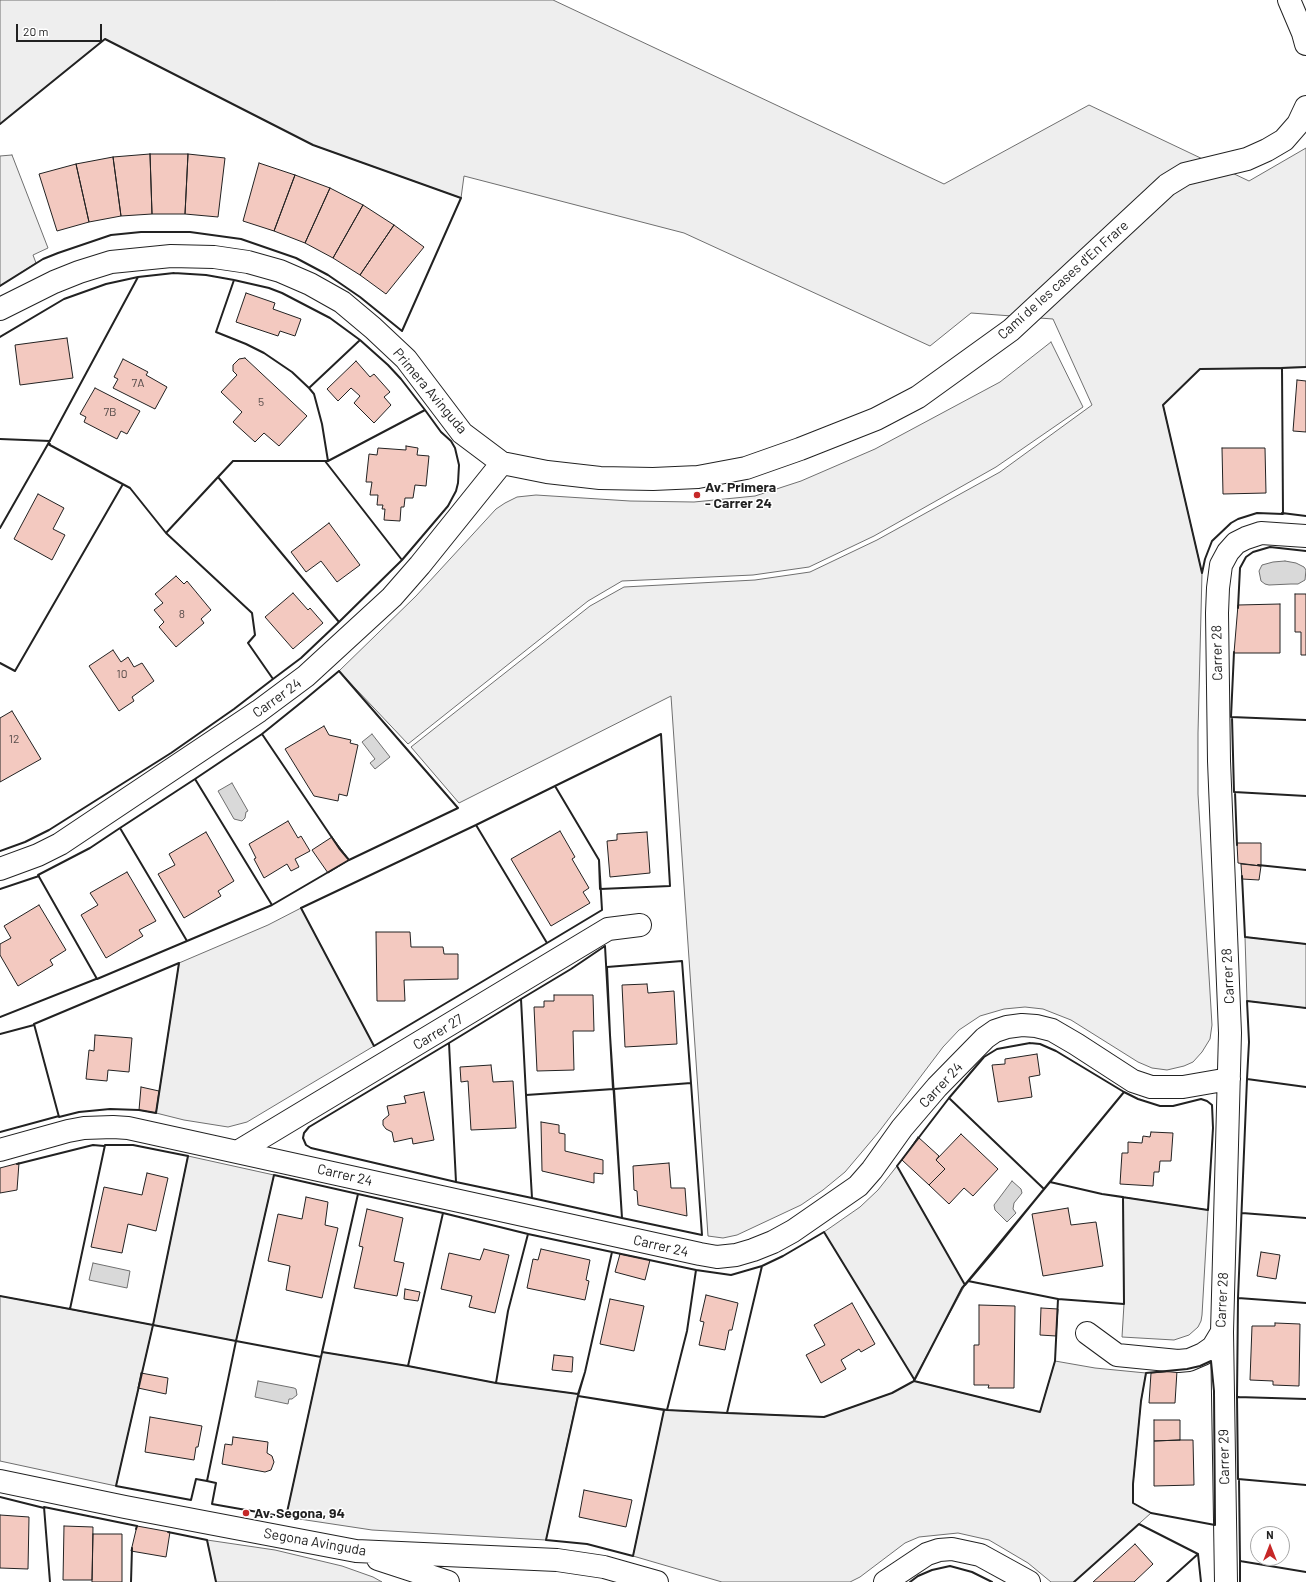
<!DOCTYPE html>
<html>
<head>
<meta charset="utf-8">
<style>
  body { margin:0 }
  #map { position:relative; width:1306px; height:1582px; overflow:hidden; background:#fff; font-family:Barlow,sans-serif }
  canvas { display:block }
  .north { position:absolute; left:1250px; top:1526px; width:40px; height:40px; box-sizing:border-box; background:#fff; border:1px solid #a7a7a7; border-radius:50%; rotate:0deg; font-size:11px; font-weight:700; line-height:16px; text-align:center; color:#222 }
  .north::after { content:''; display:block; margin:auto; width:14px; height:18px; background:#c62828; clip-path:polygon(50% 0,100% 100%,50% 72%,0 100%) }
  .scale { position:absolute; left:16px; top:24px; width:86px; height:18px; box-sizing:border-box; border:2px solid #222; border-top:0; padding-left:5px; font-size:12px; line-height:14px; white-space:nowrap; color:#222; -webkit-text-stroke:3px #fff; paint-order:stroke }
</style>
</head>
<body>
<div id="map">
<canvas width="1306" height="1582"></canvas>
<div class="north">N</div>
<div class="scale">20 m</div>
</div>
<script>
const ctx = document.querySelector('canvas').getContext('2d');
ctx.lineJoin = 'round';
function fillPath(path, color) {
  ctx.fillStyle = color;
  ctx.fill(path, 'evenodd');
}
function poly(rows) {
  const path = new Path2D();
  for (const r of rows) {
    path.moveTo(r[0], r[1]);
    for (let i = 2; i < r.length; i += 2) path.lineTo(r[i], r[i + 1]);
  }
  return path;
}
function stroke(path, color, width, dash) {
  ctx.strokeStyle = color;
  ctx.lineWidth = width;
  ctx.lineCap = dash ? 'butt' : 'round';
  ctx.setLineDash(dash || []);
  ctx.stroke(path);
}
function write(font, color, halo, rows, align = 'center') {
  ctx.font = font + ' Barlow,sans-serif';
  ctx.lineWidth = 3;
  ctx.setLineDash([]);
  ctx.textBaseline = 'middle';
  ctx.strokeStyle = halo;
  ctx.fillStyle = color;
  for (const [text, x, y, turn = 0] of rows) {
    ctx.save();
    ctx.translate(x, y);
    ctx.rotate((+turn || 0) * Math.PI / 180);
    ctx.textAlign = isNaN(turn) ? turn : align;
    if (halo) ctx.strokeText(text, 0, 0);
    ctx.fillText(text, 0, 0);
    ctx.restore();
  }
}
const green = poly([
  [0,0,553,0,944,184,1089,105,1249,181,1306,148,1306,367,1200,369,1163,405,1202,573,1198,733,1198,794,1212,1025,1210,1039,1202,1052,1193,1062,1184,1066,1167,1070,1152,1068,1138,1062,1071,1020,1043,1009,1025,1007,1004,1009,980,1016,959,1030,943,1047,878,1133,845,1172,823,1190,801,1205,737,1235,723,1238,708,1236,671,696,459,803,411,747,590,606,624,587,755,580,810,572,877,540,1000,472,1092,405,1053,319,971,313,930,346,684,233,464,176,461,198,313,145,105,39,0,124,0,0],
  [12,155,48,248,33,255,36,263,0,286,0,156,12,155],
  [1051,342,1083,407,996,467,874,536,809,567,753,575,622,581,588,601,408,744,339,671,416,596,496,509,505,503,517,497,536,495,630,501,694,502,755,496,801,481,875,449,1000,382,1051,342],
  [301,908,374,1046,247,1122,228,1127,184,1120,156,1113,179,963,268,925,301,908],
  [1245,937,1306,944,1306,1008,1247,1001,1245,937],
  [188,1156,274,1175,236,1341,153,1325,116,1486,0,1461,0,1296,153,1325,188,1156],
  [897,1166,965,1285,914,1379,824,1232,860,1207,878,1190,897,1166],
  [1123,1197,1208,1210,1202,1315,1201,1321,1198,1327,1189,1335,1174,1340,1122,1337,1124,1304,1123,1197],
  [322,1352,408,1366,496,1383,578,1394,546,1540,372,1530,286,1517,322,1352],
  [1055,1361,1095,1368,1146,1373,1141,1401,1133,1484,1133,1503,1151,1513,1074,1582,1051,1582,1028,1563,989,1540,958,1533,919,1537,905,1543,860,1577,850,1582,722,1582,633,1556,664,1410,824,1417,892,1393,914,1381,1040,1412,1055,1361],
  [207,1540,275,1550,342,1566,373,1577,382,1582,216,1582,207,1540]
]);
const water = poly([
  [1285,561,1296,563,1304,567,1306,570,1305,580,1298,584,1291,584,1269,585,1265,584,1261,581,1259,571,1262,565,1273,562,1285,561],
  [372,734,390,757,375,769,370,763,375,759,362,742,372,734],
  [232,783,248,811,246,812,245,818,242,821,234,819,218,791,232,783],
  [1012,1181,1021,1189,1022,1193,1014,1203,1013,1209,1016,1213,1007,1222,995,1210,994,1205,1012,1181],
  [93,1263,130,1271,127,1288,89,1280,93,1263],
  [258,1381,294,1388,296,1389,297,1395,292,1399,289,1399,288,1404,255,1397,258,1381]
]);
const building = poly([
  [150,154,152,214,121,216,113,157,150,154],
  [150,154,188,154,185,214,152,214,150,154],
  [188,154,225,158,218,217,185,214,188,154],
  [113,157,121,216,89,222,76,164,113,157],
  [259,163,295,175,274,231,243,221,259,163],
  [76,164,89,222,57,231,39,174,76,164],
  [295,175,330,188,305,243,274,231,295,175],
  [330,188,363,205,333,258,305,243,330,188],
  [363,205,394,225,360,275,333,258,363,205],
  [394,225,424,247,386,294,360,275,394,225],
  [246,293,275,303,273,309,301,319,295,336,280,331,278,336,236,322,246,293],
  [67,338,73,378,20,385,15,345,67,338],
  [245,358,307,416,279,446,264,433,255,442,233,422,242,412,221,392,237,375,233,371,233,365,239,359,245,358],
  [123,359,148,372,146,375,167,387,155,409,113,388,118,379,114,377,123,359],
  [356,361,370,377,374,374,390,392,384,397,391,405,374,423,354,403,360,396,351,388,338,401,327,389,356,361],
  [1297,380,1306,381,1306,432,1293,431,1297,380],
  [95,388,140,411,127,434,121,431,117,439,84,422,86,417,80,414,95,388],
  [406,446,418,448,417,455,429,456,426,486,415,485,413,498,405,498,404,507,401,507,400,521,384,520,385,509,382,509,383,505,377,505,378,495,370,495,372,482,366,482,369,454,377,455,378,448,406,450,406,446],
  [1222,448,1265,448,1266,493,1223,494,1222,448],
  [38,494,64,508,53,529,65,535,52,560,14,539,38,494],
  [329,523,360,565,337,582,321,561,306,572,291,552,329,523],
  [176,576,184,584,187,581,211,610,201,619,204,623,176,647,159,627,164,622,154,610,163,603,155,594,176,576],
  [293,593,308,610,310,608,323,623,293,649,265,617,293,593],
  [1295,594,1306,594,1306,655,1301,655,1301,632,1295,632,1295,594],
  [1280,604,1280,653,1234,653,1238,605,1280,604],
  [113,650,121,662,128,657,134,667,142,663,154,681,132,697,134,701,119,711,89,666,113,650],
  [12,711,41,759,0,782,0,718,12,711],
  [324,726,329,735,351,740,350,743,358,745,347,796,339,794,338,801,314,796,285,749,324,726],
  [288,821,298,838,301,836,310,851,295,859,299,867,291,871,287,864,264,878,254,859,256,858,249,844,288,821],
  [560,831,575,857,572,859,589,888,583,892,590,903,551,926,511,859,560,831],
  [206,832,234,881,218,891,221,896,184,918,158,874,175,865,169,854,206,832],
  [647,832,650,873,610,877,607,841,617,840,617,834,647,832],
  [332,837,349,860,328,873,312,850,332,837],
  [1237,843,1261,843,1261,866,1238,863,1237,843],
  [1241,864,1261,866,1259,880,1242,879,1241,864],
  [127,872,156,921,139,930,143,936,106,958,81,915,98,905,90,893,127,872],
  [39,905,66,950,50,960,53,965,18,986,0,955,0,944,11,938,4,926,39,905],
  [376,932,410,932,411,947,443,947,444,954,458,954,458,979,404,980,405,1001,377,1001,376,932],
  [647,984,648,993,674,991,677,1044,625,1047,622,985,647,984],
  [554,995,593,995,594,1031,573,1031,574,1070,537,1071,534,1007,544,1007,544,1001,554,1001,554,995],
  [95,1035,132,1038,129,1072,108,1070,107,1081,86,1079,89,1050,94,1051,95,1035],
  [1037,1054,1040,1075,1029,1077,1032,1097,998,1102,992,1065,1005,1064,1005,1059,1037,1054],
  [491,1065,493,1082,513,1081,516,1128,471,1130,468,1081,461,1082,460,1067,491,1065],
  [141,1087,159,1091,156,1113,139,1110,141,1087],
  [424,1092,434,1140,413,1144,412,1138,394,1142,392,1132,386,1129,383,1125,383,1120,389,1115,387,1106,406,1103,404,1096,424,1092],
  [541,1122,559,1125,559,1133,565,1134,565,1151,603,1160,603,1174,594,1173,594,1183,542,1171,541,1122],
  [1151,1132,1173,1133,1171,1161,1160,1161,1159,1172,1154,1172,1153,1186,1120,1184,1122,1153,1128,1153,1128,1142,1142,1143,1143,1136,1150,1137,1151,1132],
  [961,1134,998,1169,973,1196,964,1188,949,1204,929,1185,945,1169,936,1160,961,1134],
  [918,1137,939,1156,936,1160,945,1169,929,1185,902,1160,918,1137],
  [19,1163,17,1190,0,1193,0,1168,19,1163],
  [669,1163,671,1188,685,1188,687,1216,638,1205,637,1191,634,1190,633,1166,669,1163],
  [147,1173,168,1178,156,1231,128,1224,122,1253,91,1247,104,1187,142,1195,147,1173],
  [306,1197,328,1202,325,1225,338,1228,322,1298,286,1290,290,1266,268,1261,278,1214,302,1219,306,1197],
  [1068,1208,1071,1225,1096,1222,1103,1266,1043,1276,1032,1214,1068,1208],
  [367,1209,403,1218,394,1261,404,1263,397,1296,354,1288,363,1247,359,1246,367,1209],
  [484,1249,509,1255,495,1313,469,1307,472,1296,441,1289,449,1253,480,1260,484,1249],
  [541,1249,590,1260,586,1280,589,1281,585,1300,527,1288,533,1259,538,1260,541,1249],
  [1261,1252,1280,1255,1276,1279,1257,1276,1261,1252],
  [620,1254,650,1260,645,1280,615,1272,620,1254],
  [405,1289,420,1292,418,1301,404,1299,405,1289],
  [706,1295,738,1303,732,1330,729,1330,725,1350,699,1345,704,1322,700,1321,706,1295],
  [610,1299,644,1306,634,1351,600,1344,610,1299],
  [852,1303,875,1344,861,1352,859,1349,841,1360,846,1369,821,1383,806,1355,825,1345,814,1325,852,1303],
  [979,1305,1015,1306,1014,1388,988,1388,989,1385,974,1385,974,1345,979,1345,979,1305],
  [1041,1308,1058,1309,1056,1336,1040,1335,1041,1308],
  [1275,1323,1300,1324,1299,1386,1273,1385,1273,1381,1250,1380,1252,1326,1275,1326,1275,1323],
  [554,1355,573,1357,572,1372,552,1370,554,1355],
  [1177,1371,1175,1403,1149,1403,1151,1373,1177,1371],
  [141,1373,168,1378,166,1394,138,1388,141,1373],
  [150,1417,202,1426,198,1447,196,1447,194,1460,145,1452,150,1417],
  [1154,1420,1180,1420,1180,1440,1154,1441,1154,1420],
  [233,1437,268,1442,267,1453,272,1456,274,1462,271,1470,265,1472,222,1464,225,1444,232,1445,233,1437],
  [1180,1440,1193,1440,1194,1485,1154,1486,1154,1441,1180,1440],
  [584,1490,632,1500,626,1527,579,1517,584,1490],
  [0,1515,29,1517,28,1569,0,1568,0,1515],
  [64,1526,93,1527,92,1580,63,1580,64,1526],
  [137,1526,170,1532,166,1557,131,1551,137,1526],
  [93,1534,122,1534,122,1582,92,1582,93,1534],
  [1135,1544,1153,1564,1134,1582,1093,1582,1135,1544]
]);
const street = poly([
  [1289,0,1303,33,1306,44],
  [0,309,54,282,79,272,111,262,171,256,214,257,248,262,280,271,310,284,342,302,373,328,406,359,462,433,502,463,547,472,600,478,653,479,698,477,746,468,800,449,876,419,918,397,1011,330,1167,185,1185,174,1247,159,1267,150,1284,140,1298,124,1306,107],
  [0,869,38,855,60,844,259,711,306,676,392,597,420,565,502,463],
  [0,1150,68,1131,84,1128,113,1127,128,1128,700,1254,717,1257,736,1255,753,1250,773,1242,793,1231,858,1186,872,1170,902,1128,937,1087,985,1038,995,1031,1007,1027,1022,1025,1036,1026,1052,1030,1076,1044,1133,1081,1151,1087,1183,1087,1229,1079],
  [239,1151,608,929,640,925],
  [1222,1332,1226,1582],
  [1087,1333,1117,1355,1178,1361,1189,1360,1203,1354,1213,1347,1222,1332,1230,1033,1219,761,1217,613,1218,588,1221,565,1228,552,1236,543,1246,538,1261,533,1306,536],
  [0,1481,125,1507,356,1551,557,1560,604,1567,657,1582],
  [378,1559,448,1582],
  [885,1582,927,1554,939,1550,952,1549,980,1555,1029,1582]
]);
const wall = poly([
  [0,124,105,39,313,145,461,198,402,331,360,297,328,275,296,258,241,239,190,232,141,232,111,235,58,253,43,259,0,286],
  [174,273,206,275,234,280,216,332,246,344,264,353,292,372,309,388,314,394,322,424,328,461,233,461,166,533,130,488,48,444,138,277,174,273],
  [234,280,269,288,282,293,330,318,360,340,309,388,292,372,264,353,246,344,216,332,234,280],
  [0,337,64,299,106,284,138,277],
  [360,340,388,365,401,379,425,410,328,461,322,424,314,394,309,388,360,340],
  [1282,368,1283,514,1257,513,1238,519,1231,523,1212,541,1205,559,1202,573,1163,405,1200,369,1282,368],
  [1282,369,1282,368,1306,367],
  [425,410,441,432,451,441,455,448,459,465,458,483,456,491,448,506,402,560,325,461,328,461,425,410],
  [0,439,50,441],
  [233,461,325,461,402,560,339,622,218,477,233,461],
  [218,477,339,622,301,658,273,679,248,643,255,635,252,613,166,533,218,477],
  [1282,513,1306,516],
  [0,528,48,444,50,444],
  [1238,608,1240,568,1246,557,1253,552,1270,547,1306,551],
  [1234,652,1231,717,1306,720],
  [0,663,15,671,123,484],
  [339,671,458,808,349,860,339,848,262,734,303,701,339,671],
  [1232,717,1234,792,1306,796],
  [262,734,339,848,349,860,272,905,195,779,262,734],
  [661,734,670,886,600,889,599,860,555,786,661,734],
  [195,779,272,905,187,941,120,828,195,779],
  [555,786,599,860,602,910,547,943,476,825,555,786],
  [1235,792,1237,845],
  [476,825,547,943,374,1046,301,908,476,825],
  [120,828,187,941,97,979,38,875,90,848,120,828],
  [0,851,25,842,49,830,171,753,234,709,273,679,248,643,255,635,252,613,166,533],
  [1258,865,1306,870],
  [1242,876,1245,937,1306,944],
  [0,889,39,876],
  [605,946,613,1089,526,1095,521,999,571,969,605,946],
  [179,963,156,1113,139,1110,110,1109,79,1112,59,1117,34,1024,179,963],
  [521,999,526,1095,532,1198,456,1182,449,1043,521,999],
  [0,1017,96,979],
  [0,1034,34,1025],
  [449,1043,456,1182,311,1148,306,1145,303,1138,304,1133,309,1127,449,1043],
  [1030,1043,1040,1044,1056,1051,1124,1092,1044,1189,949,1098,984,1057,997,1049,1030,1043],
  [1248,1079,1247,1079,1249,1042,1247,1001,1306,1008],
  [1306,1087,1247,1079,1238,1298,1306,1303],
  [614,1089,691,1083,702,1235,622,1218,610,1035,607,967,682,961,691,1083,614,1089],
  [614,1089,622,1218,532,1198,526,1095,614,1089],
  [1124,1092,1138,1099,1160,1106,1173,1106,1201,1099,1207,1101,1212,1105,1213,1128,1208,1210,1102,1194,1050,1182,1124,1092],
  [949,1098,1044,1189,993,1252,965,1285,897,1166,949,1098],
  [0,1132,59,1116],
  [105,1145,133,1145,188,1156,153,1325,70,1309,105,1145],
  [17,1164,93,1145,104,1146],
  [274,1175,358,1194,321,1357,236,1341,274,1175],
  [1050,1182,1102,1194,1123,1197,1124,1304,1058,1299,968,1281,1050,1182],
  [358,1194,443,1213,408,1366,322,1352,358,1194],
  [443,1213,528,1234,508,1311,496,1383,408,1366,443,1213],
  [1242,1213,1306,1218],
  [824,1232,914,1379,914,1381,892,1393,824,1417,727,1413,762,1266,783,1256,824,1232],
  [528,1234,612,1252,585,1372,578,1394,496,1383,508,1311,528,1234],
  [612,1252,696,1270,687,1331,667,1410,578,1396,585,1372,612,1252],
  [762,1266,727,1413,667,1410,687,1331,696,1270,731,1275,762,1266],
  [968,1281,1058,1299,1055,1361,1040,1412,914,1381,962,1288,968,1281],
  [0,1296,70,1309,70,1308],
  [1238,1298,1237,1397,1306,1399],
  [153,1325,236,1341,207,1481,196,1479,191,1500,116,1486,153,1325],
  [236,1341,321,1357,286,1517,212,1504,216,1483,207,1481,236,1341],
  [1211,1361,1214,1391,1215,1525,1151,1513,1133,1503,1133,1484,1141,1401,1146,1373,1187,1369,1200,1366,1211,1361],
  [578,1396,664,1410,633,1556,587,1544,546,1540,578,1396],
  [1239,1397,1237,1397,1238,1479,1306,1485],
  [1239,1479,1240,1561,1306,1572],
  [0,1497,44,1508],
  [168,1532,207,1540,216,1582],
  [1198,1554,1201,1582],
  [50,1582,44,1507,137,1526,136,1529],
  [131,1582,132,1548],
  [910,1582,918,1576,932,1570,950,1566,972,1572,992,1582],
  [1074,1582,1139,1524,1198,1554,1167,1582],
  [1240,1582,1240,1561,1241,1561]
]);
const markers = [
  [697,495,4,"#c62828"],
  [246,1513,4,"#c62828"]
];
const numberNames = [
  ["7A",138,383],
  ["5",261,402],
  ["7B",110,412],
  ["8",182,614],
  ["10",122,674],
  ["12",14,739]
];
const streetNames = [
  ["Camí de les cases d'En Frare",1063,280,-42],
  ["Primera Avinguda",430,391,50],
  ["Carrer 28",1217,653,-91],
  ["Carrer 24",277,698,-36],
  ["Carrer 28",1228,976,-93],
  ["Carrer 27",438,1032,-31],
  ["Carrer 24",941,1085,-47],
  ["Carrer 24",345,1175,13],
  ["Carrer 24",661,1246,13],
  ["Carrer 28",1222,1300,-87],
  ["Carrer 29",1224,1457,-91],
  ["Segona Avinguda",315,1542,10]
];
const poiNames = [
  ["Av. Primera",705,487],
  ["- Carrer 24",705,503],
  ["Av. Segona, 94",254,1513]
];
fillPath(green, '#eee');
stroke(green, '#6f6f6f', 1);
fillPath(water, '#d9d9d9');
stroke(water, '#6f6f6f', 1);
fillPath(building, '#f3c9c0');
stroke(building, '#222', 1);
stroke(street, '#222', 24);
stroke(street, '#fff', 22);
stroke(wall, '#222', 2);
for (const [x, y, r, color] of markers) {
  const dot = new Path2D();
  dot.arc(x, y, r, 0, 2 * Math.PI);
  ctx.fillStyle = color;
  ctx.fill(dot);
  stroke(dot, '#fff', 1.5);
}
write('12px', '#564c4a', null, numberNames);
write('14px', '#222', '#fff', streetNames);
write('bold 14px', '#222', '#fff', poiNames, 'left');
</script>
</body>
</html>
